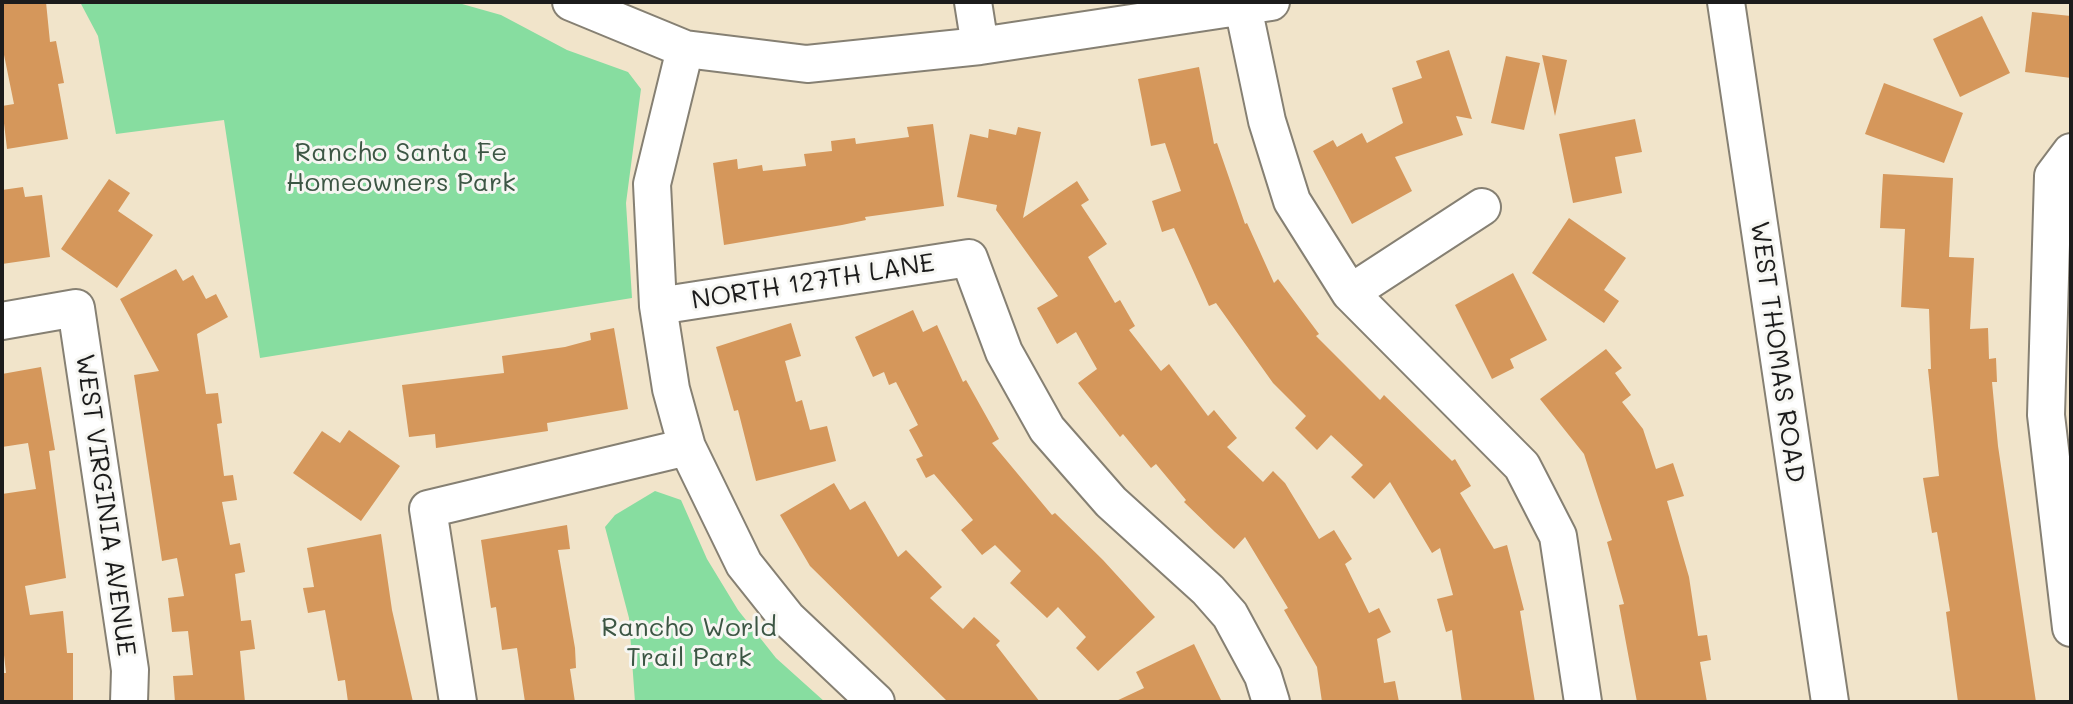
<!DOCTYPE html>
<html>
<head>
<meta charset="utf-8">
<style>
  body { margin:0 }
  #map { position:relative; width:2073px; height:704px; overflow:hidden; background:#f1e4ca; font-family:Mali,sans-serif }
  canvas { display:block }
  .frame { position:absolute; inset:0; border:4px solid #1c1c1c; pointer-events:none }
</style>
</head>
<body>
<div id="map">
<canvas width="2073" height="704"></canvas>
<div class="frame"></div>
</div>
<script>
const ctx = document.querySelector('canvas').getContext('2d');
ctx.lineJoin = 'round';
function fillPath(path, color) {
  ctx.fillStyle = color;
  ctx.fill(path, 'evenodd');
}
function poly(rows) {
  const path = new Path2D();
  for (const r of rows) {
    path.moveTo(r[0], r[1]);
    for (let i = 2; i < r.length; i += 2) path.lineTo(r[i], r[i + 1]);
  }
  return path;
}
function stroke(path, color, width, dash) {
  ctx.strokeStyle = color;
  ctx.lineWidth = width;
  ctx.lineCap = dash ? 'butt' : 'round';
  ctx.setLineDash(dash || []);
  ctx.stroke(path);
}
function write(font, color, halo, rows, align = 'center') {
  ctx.font = font + ' Mali,sans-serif';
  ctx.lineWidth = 6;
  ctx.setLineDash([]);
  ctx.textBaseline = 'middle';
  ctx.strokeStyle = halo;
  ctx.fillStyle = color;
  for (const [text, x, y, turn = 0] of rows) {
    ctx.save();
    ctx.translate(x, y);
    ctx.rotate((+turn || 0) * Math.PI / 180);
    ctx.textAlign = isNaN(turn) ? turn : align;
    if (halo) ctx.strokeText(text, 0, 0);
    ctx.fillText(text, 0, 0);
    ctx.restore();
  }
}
const green = poly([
  [80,2,455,2,501,15,567,50,628,72,641,89,626,203,632,298,260,358,224,120,116,134,98,36],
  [655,491,681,500,707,559,738,610,776,658,825,702,635,702,629,618,605,527,615,515]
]);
const building = poly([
  [2,2,46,2,50,42,56,41,64,83,58,84,68,139,7,149,2,106,14,104,2,45],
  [2032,12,2071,16,2071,78,2025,72],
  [1982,16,2010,73,1960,97,1933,39],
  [1449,50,1472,119,1456,116,1463,135,1395,157,1412,191,1352,224,1313,151,1333,140,1337,147,1362,133,1367,143,1403,123,1392,88,1422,78,1416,61],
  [1542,55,1567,60,1555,116],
  [1506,56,1540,63,1524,130,1491,123],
  [1199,67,1214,144,1217,143,1245,224,1247,223,1274,283,1278,279,1319,334,1316,336,1380,400,1384,395,1452,461,1455,459,1471,486,1460,493,1494,549,1507,545,1524,610,1520,611,1535,702,1462,702,1452,630,1446,632,1437,599,1453,595,1440,548,1432,553,1390,482,1374,499,1351,477,1363,465,1331,435,1317,450,1295,428,1306,416,1273,383,1216,303,1209,306,1174,228,1162,232,1152,201,1181,191,1165,143,1151,146,1138,79],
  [1884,83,1963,113,1944,163,1865,134],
  [1635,119,1642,152,1615,157,1622,193,1573,203,1559,134],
  [933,124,944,206,865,217,866,220,842,225,724,245,713,163,737,159,738,169,762,165,763,171,806,166,804,154,832,151,831,141,855,138,856,144,909,137,907,127],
  [1018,127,1041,132,1023,218,1077,181,1089,200,1081,205,1107,244,1088,257,1115,303,1120,300,1135,326,1129,330,1161,371,1169,364,1208,416,1214,410,1237,438,1227,447,1263,482,1273,471,1285,483,1319,539,1334,530,1352,559,1345,564,1369,613,1379,608,1391,632,1377,639,1384,683,1395,681,1399,702,1322,702,1317,667,1284,610,1288,608,1245,537,1234,549,1215,532,1184,502,1186,500,1156,464,1151,468,1123,434,1120,437,1078,383,1097,369,1076,332,1057,344,1037,308,1058,296,996,210,997,205,957,197,970,134,988,138,989,129,1016,135],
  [1883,174,1953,178,1949,257,1974,258,1970,329,1988,328,1989,359,1996,358,1997,382,1992,382,1998,446,2036,702,1958,702,1946,612,1950,611,1937,532,1932,533,1923,478,1939,476,1928,369,1931,369,1929,309,1901,307,1905,229,1880,228],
  [109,179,130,193,118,211,153,235,117,288,61,249],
  [23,187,25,197,42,195,50,257,2,264,2,190],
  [1569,218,1626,258,1604,290,1619,301,1604,323,1532,273],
  [176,269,183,281,193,275,206,299,216,294,228,317,197,334,206,394,218,393,222,423,217,424,224,476,233,475,237,500,222,502,230,545,240,543,245,572,235,574,241,621,251,620,255,649,240,651,245,702,175,702,173,676,193,675,188,631,172,632,168,598,184,596,177,558,162,561,134,375,159,371,120,299],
  [1513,273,1547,340,1510,359,1514,368,1492,379,1455,305],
  [913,310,923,332,937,325,963,382,966,380,999,439,992,443,1052,515,1055,513,1103,560,1155,617,1098,671,1076,648,1086,637,1058,607,1047,618,1010,583,1021,571,995,545,982,555,961,530,973,520,934,474,926,478,916,459,923,456,909,430,918,425,896,382,889,385,884,372,873,377,855,337],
  [791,323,801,356,785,361,796,402,802,400,810,430,827,426,836,461,756,481,738,410,734,411,716,347],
  [614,328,628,409,547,423,548,431,436,448,435,434,409,437,402,385,504,373,502,356,565,347,591,340,590,333],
  [1606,349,1622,368,1615,373,1631,395,1622,402,1643,429,1656,469,1673,463,1684,496,1667,501,1689,577,1698,636,1707,635,1711,660,1700,662,1707,702,1637,702,1619,605,1624,604,1607,542,1612,540,1584,454,1540,399],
  [41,367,55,450,49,451,66,578,25,586,30,615,63,611,67,653,73,653,73,702,2,702,2,673,6,673,2,637,2,494,36,489,28,443,2,447,2,374],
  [349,430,400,466,361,521,293,473,322,431,340,443],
  [834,483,850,510,865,501,898,557,906,550,942,587,930,598,963,629,974,617,1000,641,996,645,1040,702,948,702,810,566,780,515],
  [567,525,570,549,558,550,575,648,576,668,570,669,575,702,525,702,517,648,502,650,496,607,491,608,481,540],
  [381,534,392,610,413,702,348,702,345,680,338,681,325,610,308,613,303,588,314,587,307,548],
  [1194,644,1222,702,1114,702,1144,688,1136,672]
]);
const minor = poly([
  [571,2,685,49,807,64,980,46,1271,2],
  [973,2,980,46],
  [1242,2,1267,121,1292,201,1350,293,1522,466,1558,536,1583,702],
  [1726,2,1830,702],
  [685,49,652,184,658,306,671,389,687,447,744,564,787,618,876,702],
  [2071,152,2053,176,2046,415,2071,628],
  [1350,293,1482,207],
  [658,306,969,258,1004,352,1047,429,1111,502,1208,590,1230,615,1263,676,1271,702],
  [2,321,76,308,130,670,129,702],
  [458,702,428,509,687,447]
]);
const parkNames = [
  ["Rancho Santa Fe",401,153],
  ["Homeowners Park",401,183],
  ["Rancho World",689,628],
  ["Trail Park",689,658]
];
const streetNames = [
  ["NORTH 127TH LANE",813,282,-9],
  ["WEST THOMAS ROAD",1777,352,82],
  ["WEST VIRGINIA AVENUE",105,505,82]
];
fillPath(green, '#87dda0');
fillPath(building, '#d5975b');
stroke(minor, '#868073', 40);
stroke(minor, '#fff', 36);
write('26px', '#3c5644', '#f6f6f2', parkNames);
write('26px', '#1c1c1c', '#f6f6f2', streetNames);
</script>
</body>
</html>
